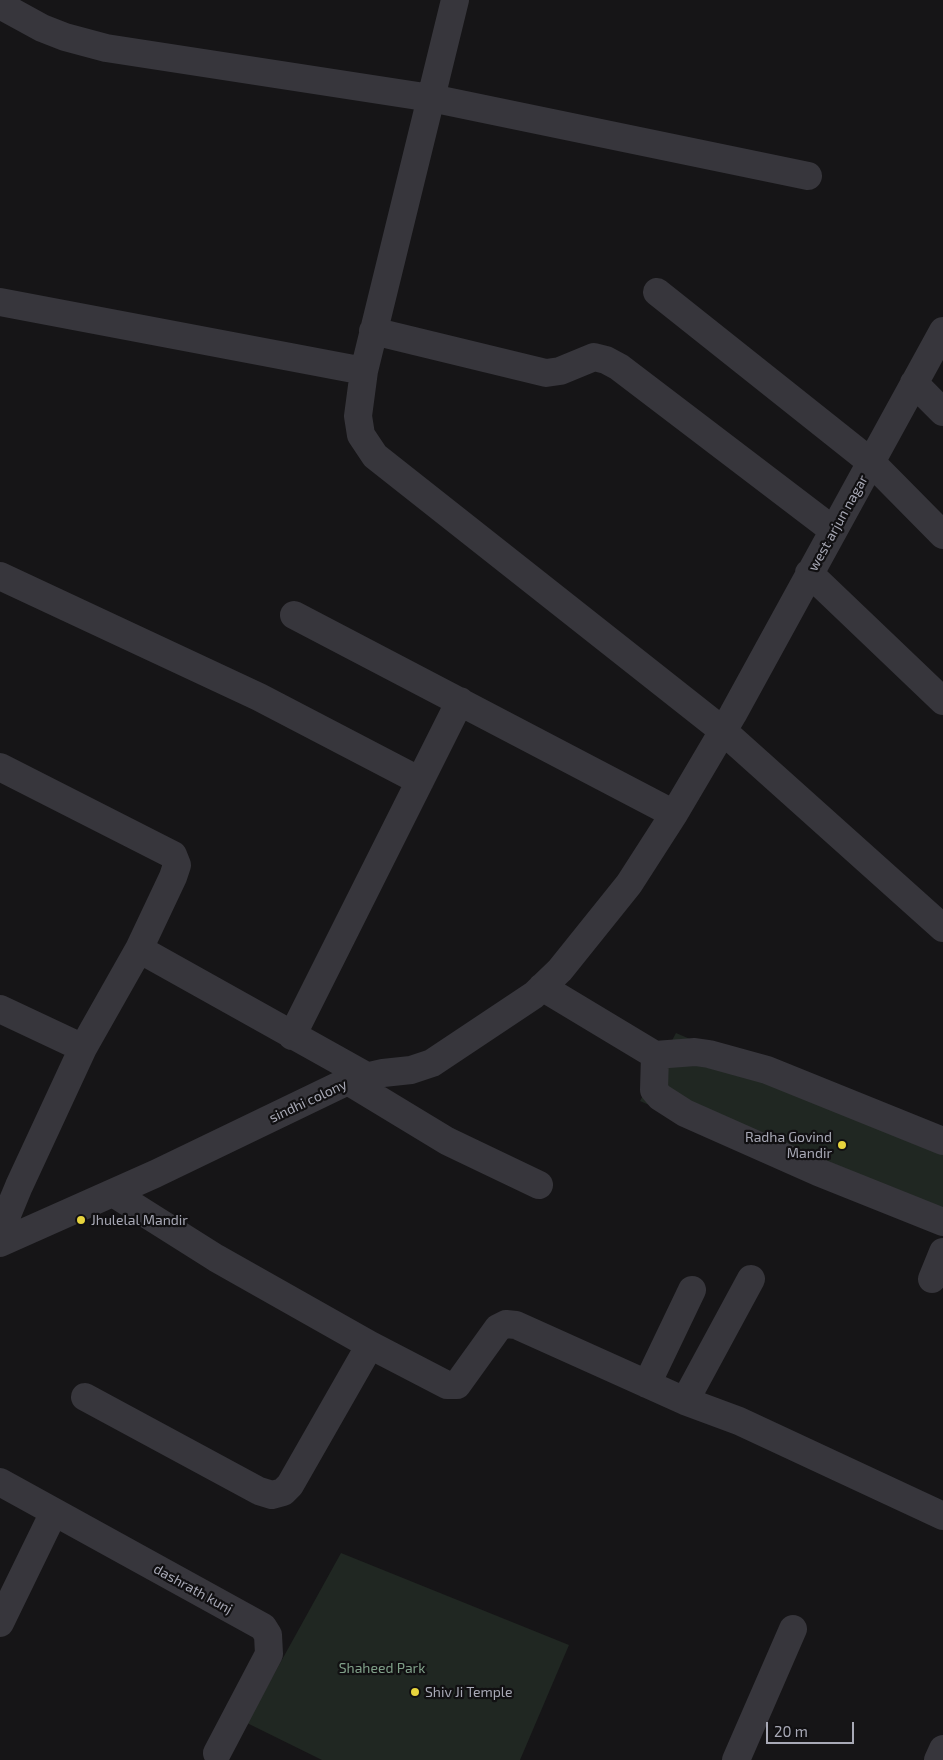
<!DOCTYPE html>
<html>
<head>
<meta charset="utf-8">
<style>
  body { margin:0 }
  #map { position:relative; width:943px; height:1760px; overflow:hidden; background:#161517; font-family:"Exo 2",sans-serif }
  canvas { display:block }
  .scale { position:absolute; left:766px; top:1722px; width:88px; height:22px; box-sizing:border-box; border:2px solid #a8a9b6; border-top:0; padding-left:6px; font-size:15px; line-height:18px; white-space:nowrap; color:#a8a9b6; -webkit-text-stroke:4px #111012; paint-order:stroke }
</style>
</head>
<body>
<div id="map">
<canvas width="943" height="1760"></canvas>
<div class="scale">20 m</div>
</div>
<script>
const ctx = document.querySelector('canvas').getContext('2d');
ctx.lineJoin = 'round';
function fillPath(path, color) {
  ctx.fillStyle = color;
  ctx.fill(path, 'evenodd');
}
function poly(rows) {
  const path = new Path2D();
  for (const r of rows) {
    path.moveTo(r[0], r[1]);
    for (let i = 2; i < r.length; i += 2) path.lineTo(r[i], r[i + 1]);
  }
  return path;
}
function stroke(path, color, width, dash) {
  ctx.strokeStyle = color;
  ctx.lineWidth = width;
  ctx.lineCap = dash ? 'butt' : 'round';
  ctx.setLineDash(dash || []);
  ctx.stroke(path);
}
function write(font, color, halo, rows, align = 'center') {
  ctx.font = font + ' "Exo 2",sans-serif';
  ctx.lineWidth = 4.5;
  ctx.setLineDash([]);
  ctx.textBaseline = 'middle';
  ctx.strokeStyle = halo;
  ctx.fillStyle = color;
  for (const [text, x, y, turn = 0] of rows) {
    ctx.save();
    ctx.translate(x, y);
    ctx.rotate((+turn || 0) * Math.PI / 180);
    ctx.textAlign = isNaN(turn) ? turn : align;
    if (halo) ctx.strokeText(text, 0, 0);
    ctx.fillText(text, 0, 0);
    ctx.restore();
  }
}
const green = poly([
  [676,1033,943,1148,943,1234,640,1101],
  [341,1553,569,1645,520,1760,322,1760,247,1723]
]);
const minor = poly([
  [455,0,364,371,358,416,361,435,375,456,722,730,943,928],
  [0,5,42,28,65,37,106,48,431,98,808,176],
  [657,292,872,463,943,535],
  [0,302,364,371],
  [373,331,546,373,560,371,594,357,606,360,619,367,833,530],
  [914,383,943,412],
  [809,573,943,701],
  [0,576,259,697,420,781],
  [294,615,674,814],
  [0,767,173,855,177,865,173,877,139,949],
  [542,987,655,1055,695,1052,709,1054,767,1070,943,1141],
  [0,1009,83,1048],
  [292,1036,460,701],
  [655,1055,654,1090,660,1097,685,1113,818,1172,943,1222],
  [348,1081,447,1141,539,1185],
  [113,1193,216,1258,370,1345],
  [0,1232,19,1186,83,1048,139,949,368,1077],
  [0,1243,155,1174,348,1081,383,1073,411,1070,432,1063,534,995,560,970,629,884,674,814,733,714,943,331],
  [932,1279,943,1252],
  [647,1384,692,1290],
  [85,1397,259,1491,272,1495,283,1492,290,1485,370,1345,447,1385,457,1385,498,1328,506,1324,516,1325,685,1401,739,1421,943,1516],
  [685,1401,751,1279],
  [0,1482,263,1627,268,1635,269,1654,217,1753],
  [0,1623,54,1512],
  [736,1760,793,1629],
  [938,1760,943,1749]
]);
const markers = [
  [842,1145,5,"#e7d43d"],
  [81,1220,5,"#e7d43d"],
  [415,1692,5,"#e7d43d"]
];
const streetNames = [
  ["west arjun nagar",838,523,-61],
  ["sindhi colony",308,1101,-25],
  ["dashrath kunj",193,1589,29]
];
const poiNames = [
  ["Radha Govind",832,1137,"right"],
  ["Mandir",832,1153,"right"],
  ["Jhulelal Mandir",91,1220],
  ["Shiv Ji Temple",425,1692]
];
const parkNames = [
  ["Shaheed Park",382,1668]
];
fillPath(green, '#202722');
stroke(minor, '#37363c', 28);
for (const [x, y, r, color] of markers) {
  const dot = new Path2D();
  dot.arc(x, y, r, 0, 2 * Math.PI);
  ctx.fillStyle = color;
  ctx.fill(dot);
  stroke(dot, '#111012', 2);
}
write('14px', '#a8a9b6', '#111012', streetNames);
write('14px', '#a8a9b6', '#111012', poiNames, 'left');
write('14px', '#80a089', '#111012', parkNames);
</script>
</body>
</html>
